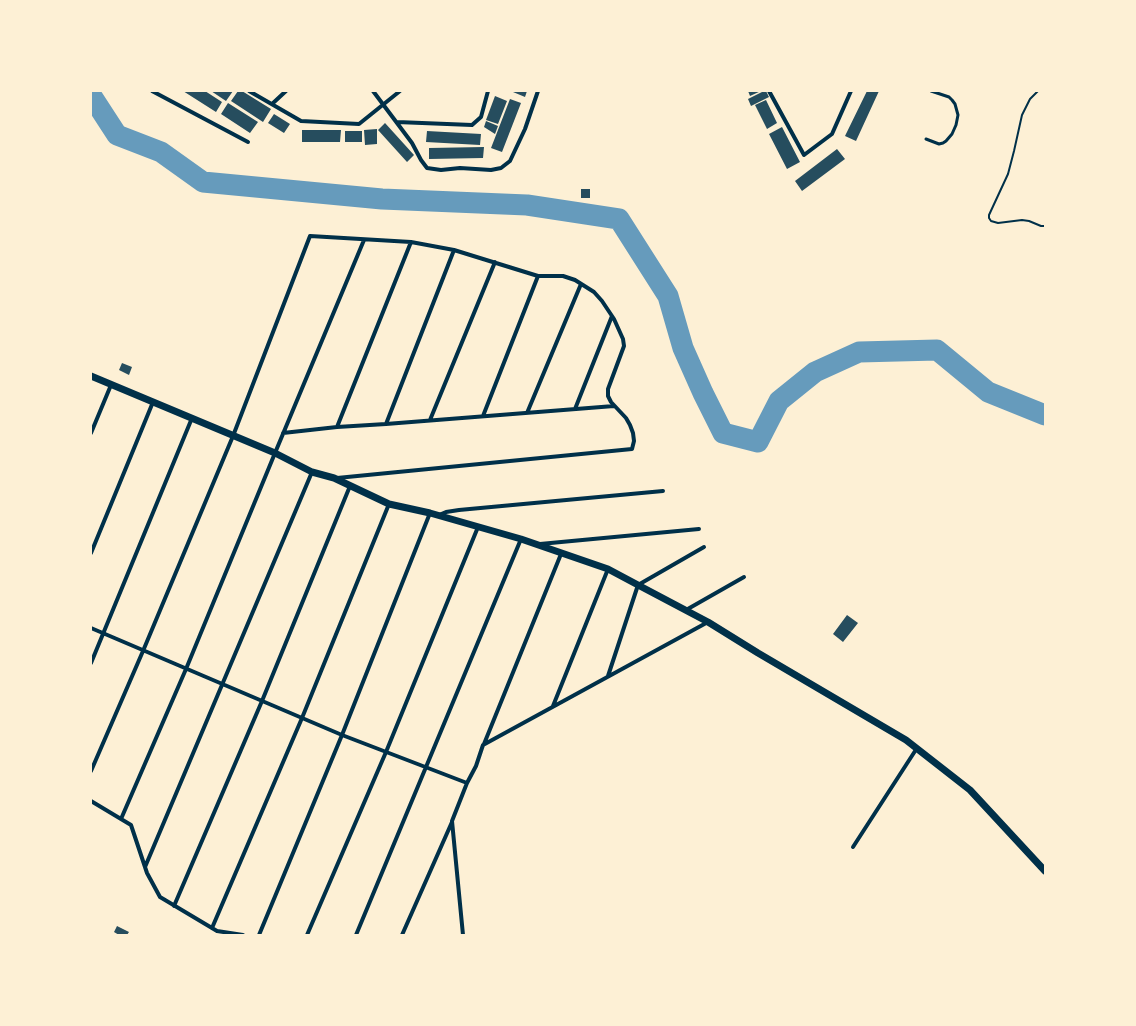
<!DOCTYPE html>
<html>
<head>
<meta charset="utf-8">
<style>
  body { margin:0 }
  #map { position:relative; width:1136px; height:1026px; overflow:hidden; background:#fdf0d5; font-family:"Nunito Sans",sans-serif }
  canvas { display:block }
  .frame { position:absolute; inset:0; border:92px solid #fdf0d5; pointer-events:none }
</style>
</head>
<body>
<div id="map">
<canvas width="1136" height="1026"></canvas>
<div class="frame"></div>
</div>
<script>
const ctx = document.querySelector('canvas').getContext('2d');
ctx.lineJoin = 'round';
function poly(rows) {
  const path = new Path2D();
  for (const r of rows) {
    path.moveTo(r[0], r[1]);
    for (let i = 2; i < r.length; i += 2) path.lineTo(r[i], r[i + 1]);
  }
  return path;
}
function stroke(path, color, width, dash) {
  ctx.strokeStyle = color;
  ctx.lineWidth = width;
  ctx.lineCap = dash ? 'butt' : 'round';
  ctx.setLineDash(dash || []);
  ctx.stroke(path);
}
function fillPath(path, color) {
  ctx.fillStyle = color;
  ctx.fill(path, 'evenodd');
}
const river = poly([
  [91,95,117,135,161,152,203,182,382,199,527,205,619,219,668,296,683,348,703,393,723,433,758,442,779,401,815,372,859,352,937,350,988,392,1045,415]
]);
const building = poly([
  [183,91,205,91,222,102,216,112],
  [211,91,233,91,226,101],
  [238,91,242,91,271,109,263,122,231,101],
  [514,91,527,91,525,97,513,92],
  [748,91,761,91,750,96],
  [764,91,766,91,769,97,751,106,748,99],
  [867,91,879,91,856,141,845,136],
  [495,96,507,101,498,124,486,120],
  [510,99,521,103,502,152,491,148],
  [766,100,777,123,767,129,755,105],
  [228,103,258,122,250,133,221,114],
  [274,114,290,124,284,133,268,123],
  [486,121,498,126,495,134,484,127],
  [385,123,414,155,407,162,378,130],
  [782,127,800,162,787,169,769,134],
  [377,129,377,144,365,145,364,130],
  [302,130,341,130,340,142,302,142],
  [345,131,362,131,362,142,345,142],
  [427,131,481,134,480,145,426,142],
  [484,147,483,158,429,159,429,148],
  [837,149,845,159,802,191,795,181],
  [581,189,590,189,590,198,581,198],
  [122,363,132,367,129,375,119,370],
  [847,615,858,623,843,642,833,634],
  [117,926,129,932,127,935,119,935,114,932]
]);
const path = poly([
  [1038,91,1030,99,1022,115,1014,151,1008,174,989,215,989,218,991,221,998,223,1022,220,1029,221,1041,226,1045,226]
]);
const service = poly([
  [926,139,939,144,943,143,946,141,952,134,956,125,958,115,955,104,952,100,949,97,931,91]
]);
const minor = poly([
  [152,91,248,142],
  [249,91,301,121,359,124,400,91],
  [373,91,412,143,421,160,427,168,441,170,460,168,491,170,501,168,510,161,525,129,538,91],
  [769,91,804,155,832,134,851,91],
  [272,104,286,91],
  [397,122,472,125,481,117,488,91],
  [575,409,612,316],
  [527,413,581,284],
  [483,416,538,276],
  [430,420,495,262],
  [386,424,454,250],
  [337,427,411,242],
  [91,433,111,385],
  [283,433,337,427,386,424,614,406],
  [439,515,446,512,459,510,663,491],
  [540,544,699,529],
  [91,553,153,402],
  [686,610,744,577],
  [91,628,342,735,467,783],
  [91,663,192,418],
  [608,676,638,585,704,547],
  [553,706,608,569],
  [484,744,561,554],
  [91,771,143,651,233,436,310,236,411,242,454,250,538,276,563,276,575,280,594,292,602,301,614,319,623,339,624,346,608,389,608,396,611,402,626,418,630,425,633,433,634,441,632,449,337,478],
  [91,801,131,825,147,873,160,897,217,931,243,935],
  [121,819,186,669,275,453,364,240],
  [853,847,917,748],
  [145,867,312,472],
  [174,906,262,701,350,486],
  [212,928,302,718,389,504],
  [259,935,342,735,430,513],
  [307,935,386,752,478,527],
  [356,935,521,539],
  [402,935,452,822],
  [463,935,452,821,467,783,476,766,483,745,708,622]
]);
const tertiary = poly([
  [91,376,275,453,312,472,334,478,389,504,430,513,521,539,608,569,638,585,708,622,758,653,906,740,970,790,1045,871]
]);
stroke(river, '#669bbc', 21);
fillPath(building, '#264d5e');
stroke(path, '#003049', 2);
stroke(service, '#003049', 3);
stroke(minor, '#003049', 4);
stroke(tertiary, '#003049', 7);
</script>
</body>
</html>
